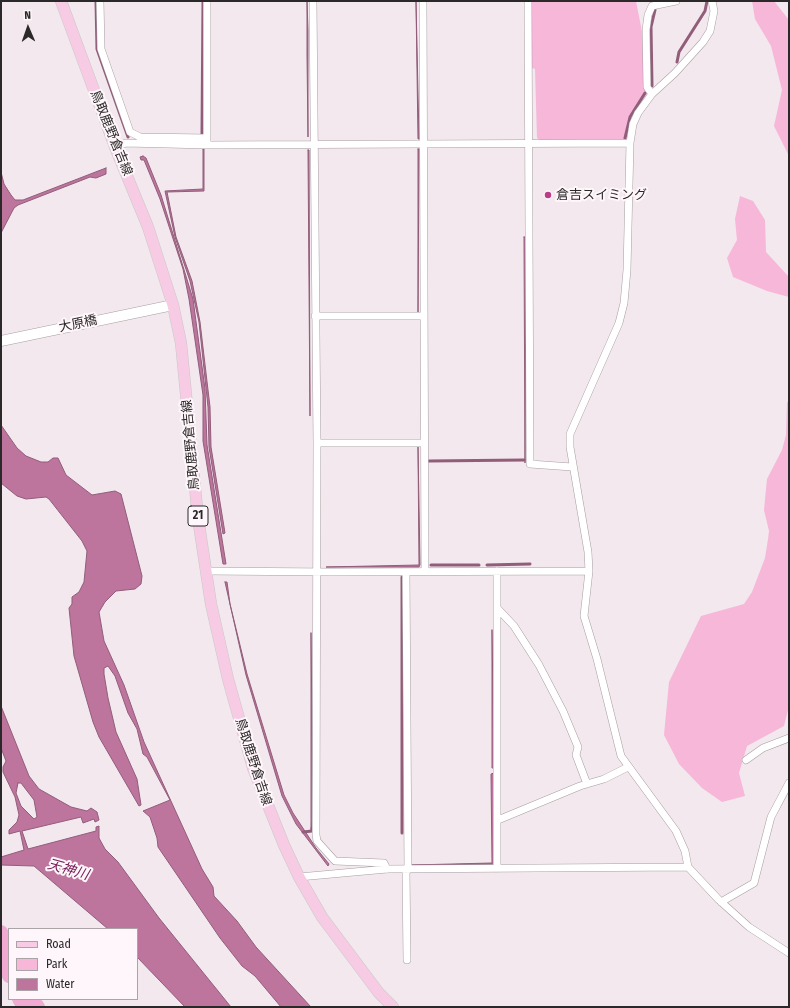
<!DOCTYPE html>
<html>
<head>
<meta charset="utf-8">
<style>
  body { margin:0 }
  #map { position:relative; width:790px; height:1008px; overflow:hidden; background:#f2e8ed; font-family:"Fira Sans Condensed",sans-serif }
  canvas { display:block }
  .frame { position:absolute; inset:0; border:2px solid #2b2829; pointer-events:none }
  .legend { position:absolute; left:8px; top:928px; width:130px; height:72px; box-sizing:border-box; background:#fef6fa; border:1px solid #aaa4a6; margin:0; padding:5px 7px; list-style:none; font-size:12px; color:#2b2829 }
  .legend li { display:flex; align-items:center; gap:8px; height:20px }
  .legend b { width:20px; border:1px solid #aaa4a6 }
  .north { position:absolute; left:8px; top:8px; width:40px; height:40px; -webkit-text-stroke:3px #fef6fa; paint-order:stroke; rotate:358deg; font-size:11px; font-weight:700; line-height:16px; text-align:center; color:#2b2829 }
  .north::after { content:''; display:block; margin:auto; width:14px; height:18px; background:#2b2829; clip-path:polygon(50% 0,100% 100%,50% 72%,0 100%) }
</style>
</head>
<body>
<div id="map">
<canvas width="790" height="1008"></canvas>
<div class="frame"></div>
<ul class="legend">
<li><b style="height:5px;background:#f7cbe4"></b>Road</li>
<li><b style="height:11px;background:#f6b7d9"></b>Park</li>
<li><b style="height:11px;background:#bd749d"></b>Water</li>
</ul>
<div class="north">N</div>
</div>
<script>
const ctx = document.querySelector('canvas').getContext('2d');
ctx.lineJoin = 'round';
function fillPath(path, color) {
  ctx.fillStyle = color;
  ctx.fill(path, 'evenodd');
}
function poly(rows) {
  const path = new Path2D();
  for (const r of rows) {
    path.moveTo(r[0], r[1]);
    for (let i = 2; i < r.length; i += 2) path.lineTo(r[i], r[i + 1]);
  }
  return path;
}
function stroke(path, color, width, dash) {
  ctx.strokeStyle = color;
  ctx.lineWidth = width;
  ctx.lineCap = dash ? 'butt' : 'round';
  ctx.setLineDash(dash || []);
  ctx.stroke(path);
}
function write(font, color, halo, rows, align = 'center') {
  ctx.font = font + ' "Fira Sans Condensed","Noto Sans JP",sans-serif';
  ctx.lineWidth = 4;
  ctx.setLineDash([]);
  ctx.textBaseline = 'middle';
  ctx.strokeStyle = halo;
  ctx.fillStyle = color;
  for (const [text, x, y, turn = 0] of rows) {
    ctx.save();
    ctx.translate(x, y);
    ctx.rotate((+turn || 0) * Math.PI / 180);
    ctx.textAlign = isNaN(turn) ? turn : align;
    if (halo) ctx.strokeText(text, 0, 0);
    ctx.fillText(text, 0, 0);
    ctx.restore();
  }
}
const green = poly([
  [530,1,636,1,644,42,644,88,647,94,635,111,627,140,540,140,537,138,535,69,532,68],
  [752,1,774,1,789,20,789,156,774,126,782,90,771,46,755,19],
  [740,196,753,201,765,220,766,252,789,277,789,297,767,291,733,277,727,258,737,240,735,219],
  [789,399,789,706,784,726,747,746,739,773,745,796,722,802,702,788,679,764,664,735,669,682,701,616,744,604,752,592,765,558,768,539,769,531,764,510,767,479,782,450,786,435,787,403]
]);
const water = poly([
  [307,1,308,31,308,137,307,56,307,1],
  [416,1,419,139,418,139,416,1],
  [203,149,204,149,204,191,167,192,176,237,192,281,200,322,210,407,211,447,225,533,223,534,209,447,208,407,199,322,190,281,175,237,165,191,203,189,203,149],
  [418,149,419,149,418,313,418,149],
  [308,150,309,150,310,416,308,150],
  [143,156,146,158,161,195,193,299,205,389,207,445,226,564,223,564,203,441,203,395,189,299,183,269,160,199,144,160,141,160,140,157,143,156],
  [106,168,106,174,96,178,90,177,18,205,14,208,1,233,1,172,4,184,11,195,15,200,23,200,106,168],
  [524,237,526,237,525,463,524,237],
  [1,425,17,448,26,456,41,462,48,462,53,458,58,458,66,475,92,495,115,491,121,494,142,576,141,584,135,589,116,591,105,602,99,612,104,641,124,685,144,742,202,869,213,887,214,896,237,921,256,947,311,1007,281,1007,255,976,242,966,220,938,158,847,157,838,150,817,143,811,170,800,147,757,143,754,137,729,128,713,115,676,108,666,104,668,104,674,108,698,116,732,137,779,141,805,139,806,99,737,93,722,74,656,69,608,72,604,72,597,79,592,84,582,87,551,82,541,49,499,46,497,26,499,17,496,1,483,1,425],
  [418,446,420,565,419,567,326,567,419,565,418,446],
  [225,582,227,582,230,604,247,674,284,795,293,813,316,848,329,864,328,866,296,824,282,796,246,675,225,582],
  [492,630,494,768,492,768,492,630],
  [311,633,313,817,311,832,311,633],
  [1,706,29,776,39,789,71,807,87,811,91,808,97,812,99,820,95,822,94,819,83,823,81,817,22,831,28,849,96,831,96,827,99,826,99,838,105,849,118,862,159,918,231,1007,185,1007,137,957,137,929,108,929,34,866,1,865,1,857,24,850,20,831,9,834,9,830,17,822,19,815,15,797,3,772,3,767,6,761,1,748,1,706],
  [18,783,21,783,34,800,37,817,34,819,21,806,16,793,18,783],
  [494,773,494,864,412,865,492,863,491,774,494,773]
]);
const stream = poly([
  [96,1,97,49,128,137],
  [677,62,679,52,705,11,707,1],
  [652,86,651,27,655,10],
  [202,134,203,1],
  [625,138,630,117,645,93],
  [429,461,524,460],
  [431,565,479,565],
  [487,565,530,564],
  [402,577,402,833],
  [303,832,312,831,312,828]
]);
const street = poly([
  [100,1,101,49,130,132,140,137,207,138],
  [207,1,207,142],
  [313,1,317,443,316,835,317,841,335,861,384,863,387,869],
  [423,1,425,571],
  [528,1,530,464,572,467],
  [712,1,714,11,710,31,703,42,675,73,652,94,638,113,633,124,630,143,627,270,624,303,619,323,570,434,570,447,588,552,589,571,584,616,597,659,621,756,676,831,685,851,688,867,719,900,749,927,789,953],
  [652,94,647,87,646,30,648,15,652,6,676,1],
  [115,147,126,143,207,145,630,143],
  [315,316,424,316],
  [317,443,424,443],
  [206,571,331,572,589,571],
  [497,571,497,869],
  [406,572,408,870],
  [498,609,514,626,539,665,563,711,578,747,576,755,587,784],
  [746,760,763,748,789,738],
  [498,820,580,786,604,779,628,767],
  [406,870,407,960],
  [299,877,387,869,688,867],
  [721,902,754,883,771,817,789,783]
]);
const secondary = poly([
  [1,341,173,305]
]);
const primary = poly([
  [61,1,115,147,148,227,173,305,181,343,198,518,211,604,228,679,253,768,284,845,299,877,322,917,379,993,393,1007]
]);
const highway = poly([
  [1,932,9,950],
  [1,956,9,976],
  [19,999,24,1007],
  [32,999,38,1007]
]);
const markers = [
  [548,195,4,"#ba3d8c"]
];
const shields = [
  [198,516,20]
];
const shieldNames = [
  ["21",198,516]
];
const streetNames = [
  ["鳥取鹿野倉吉線",111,133,68],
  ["大原橋",78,324,-12],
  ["鳥取鹿野倉吉線",191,445,-95],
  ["鳥取鹿野倉吉線",253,762,72]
];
const poiNames = [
  ["倉吉スイミング",556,195]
];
const waterNames = [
  ["天神川",68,870,16]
];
fillPath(green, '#f6b7d9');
fillPath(water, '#bd749d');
stroke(water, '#915d7a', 1);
stroke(stream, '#915d7a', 3);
stroke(street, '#a79ea2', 8);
stroke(secondary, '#a79ea2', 11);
stroke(primary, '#c8c7c7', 12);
stroke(highway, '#c8c7c7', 14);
stroke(street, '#fff', 7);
stroke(secondary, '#fff', 10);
stroke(primary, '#f7cbe4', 11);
stroke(highway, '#f2a9d2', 13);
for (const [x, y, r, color] of markers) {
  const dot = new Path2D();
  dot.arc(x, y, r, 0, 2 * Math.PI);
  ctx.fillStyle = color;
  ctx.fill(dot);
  stroke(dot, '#fef6fa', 1.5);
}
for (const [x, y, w] of shields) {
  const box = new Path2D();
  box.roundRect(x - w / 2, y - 10, w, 20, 3);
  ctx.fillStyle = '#fef6fa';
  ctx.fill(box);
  stroke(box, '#2b2829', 1);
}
write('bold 12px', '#2b2829', null, shieldNames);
write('13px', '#2b2829', '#fef6fa', streetNames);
write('13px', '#2b2829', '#fef6fa', poiNames, 'left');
write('italic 14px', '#731b54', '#fef6fa', waterNames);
</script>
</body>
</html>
